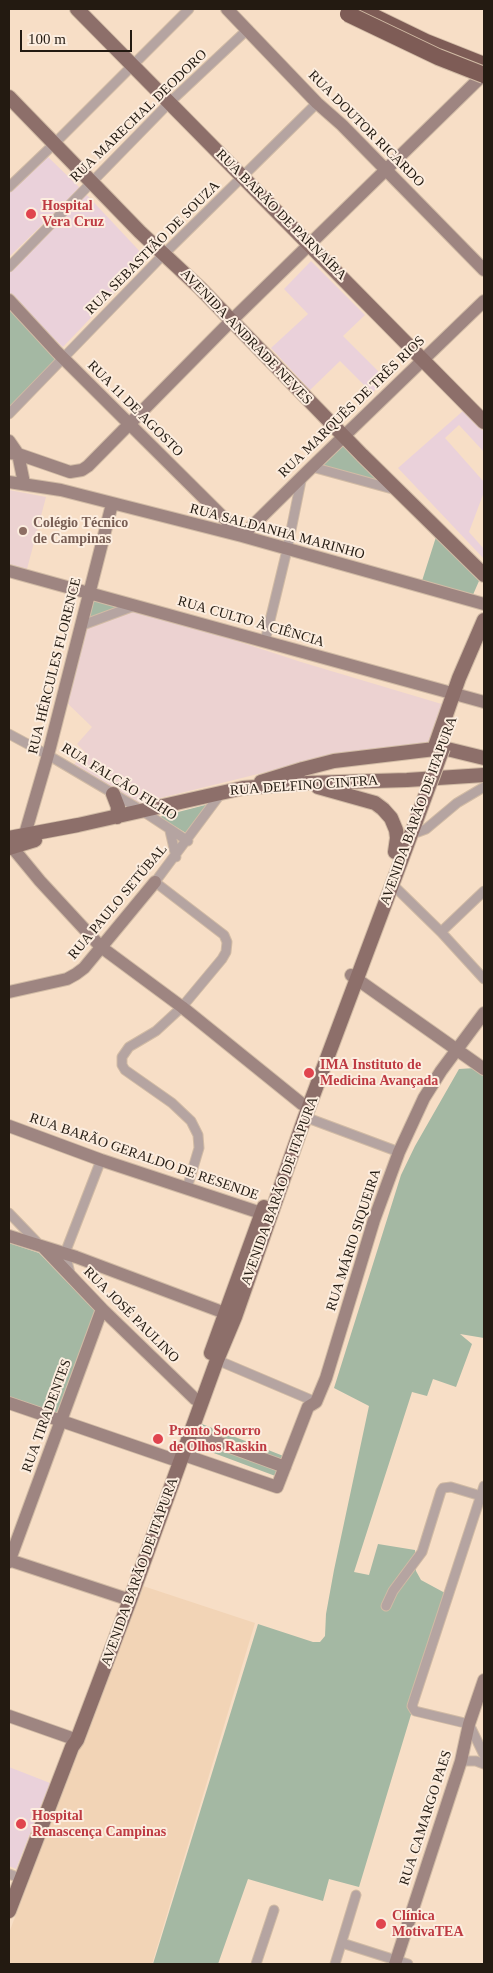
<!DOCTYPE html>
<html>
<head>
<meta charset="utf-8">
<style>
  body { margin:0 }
  #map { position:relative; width:493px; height:1973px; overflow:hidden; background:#f7dec6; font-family:"Times New Roman",serif }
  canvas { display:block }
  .frame { position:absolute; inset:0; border:10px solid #231a11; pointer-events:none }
  .scale { position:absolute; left:20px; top:30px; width:112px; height:22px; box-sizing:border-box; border:2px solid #231a11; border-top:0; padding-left:6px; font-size:15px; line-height:18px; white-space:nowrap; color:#231a11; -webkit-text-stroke:4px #fceddf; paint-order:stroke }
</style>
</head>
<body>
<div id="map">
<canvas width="493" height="1973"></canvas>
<div class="frame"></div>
<div class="scale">100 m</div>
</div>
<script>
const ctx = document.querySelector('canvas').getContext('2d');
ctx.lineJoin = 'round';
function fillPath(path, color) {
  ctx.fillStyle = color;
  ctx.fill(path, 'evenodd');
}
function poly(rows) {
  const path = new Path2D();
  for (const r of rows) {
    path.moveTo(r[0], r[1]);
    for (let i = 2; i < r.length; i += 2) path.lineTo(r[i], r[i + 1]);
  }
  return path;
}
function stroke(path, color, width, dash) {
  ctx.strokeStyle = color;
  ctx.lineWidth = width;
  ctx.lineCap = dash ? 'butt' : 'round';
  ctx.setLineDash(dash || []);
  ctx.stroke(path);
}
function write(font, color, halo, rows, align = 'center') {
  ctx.font = font + ' "Times New Roman",serif';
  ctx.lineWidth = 4;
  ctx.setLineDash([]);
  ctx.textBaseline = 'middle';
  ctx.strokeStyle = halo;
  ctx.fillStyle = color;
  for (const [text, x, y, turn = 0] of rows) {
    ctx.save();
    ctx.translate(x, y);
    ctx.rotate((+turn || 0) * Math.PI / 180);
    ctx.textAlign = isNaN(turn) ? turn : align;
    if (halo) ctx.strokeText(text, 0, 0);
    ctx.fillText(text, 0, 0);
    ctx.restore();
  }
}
const built = poly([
  [140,1585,255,1623,152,1964,9,1964,9,1933]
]);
const education = poly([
  [9,490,46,497,27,569,9,564],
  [136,608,301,662,445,705,427,744,323,758,136,804,73,765,86,753,77,744,92,727,63,699,82,628]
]);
const medical = poly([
  [46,155,80,188,9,257,9,190],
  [85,193,147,259,63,347,9,296,9,271],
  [311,261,365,315,343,336,387,380,372,393,340,361,310,390,271,348,308,314,284,289],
  [464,410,484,432,484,452,459,425,445,438,484,482,484,492,469,532,484,549,484,559,398,468],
  [9,1767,50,1783,16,1869,9,1866]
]);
const green = poly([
  [9,300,64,358,9,410],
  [343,442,382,482,317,465],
  [436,537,479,581,472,597,421,584],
  [93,598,124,605,86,624],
  [209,804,186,833,159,817],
  [475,1068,484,1074,484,1338,460,1334,472,1344,456,1387,433,1379,427,1396,412,1392,354,1572,369,1575,378,1544,415,1550,416,1571,421,1580,445,1593,413,1708,359,1887,329,1879,323,1901,248,1879,218,1964,153,1964,258,1624,313,1642,320,1642,325,1636,326,1614,334,1570,369,1406,334,1388,401,1175,415,1146,459,1069],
  [9,1243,39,1253,95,1311,58,1415,9,1397],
  [202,1424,286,1457,278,1477,195,1446]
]);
const street = poly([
  [9,187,55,143,189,9],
  [9,267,170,102,248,29],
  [9,414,164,254,317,103],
  [312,467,396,490],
  [80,626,134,606],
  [265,641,287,550,302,476],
  [9,734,48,755,141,810,188,841],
  [170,831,176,857],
  [412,831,418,832,426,829,457,803,484,787],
  [393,885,441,932,484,979],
  [441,932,484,891],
  [305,1117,399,1152],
  [187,1188,199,1148,198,1135,191,1121,172,1103,125,1070,122,1065,122,1057,129,1047,156,1031,182,1007,222,959,226,952,227,942,224,935,155,882,222,792],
  [9,1213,36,1241],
  [70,1273,65,1253,101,1160],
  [217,1360,316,1402],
  [484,1486,412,1706,415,1711,469,1724,484,1755],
  [386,1606,393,1591,422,1552,441,1491,443,1488,451,1487,481,1496],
  [461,1761,476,1761,484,1764],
  [9,1874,20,1878],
  [342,1943,408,1964],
  [256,1964,274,1910],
  [335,1964,356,1895]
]);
const secondary = poly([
  [227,9,317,103,342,125,484,270],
  [9,300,57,352,241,535],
  [9,441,18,454,24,483],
  [9,453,18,454,70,472,82,470,88,466,231,321,484,74],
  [9,482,61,490,242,536,484,604],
  [242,536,312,467,484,301],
  [9,571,484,702],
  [25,834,48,755,112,504],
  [12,847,40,881,101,947,182,1007,302,1104],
  [351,975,484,1069],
  [9,992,67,979,76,974,84,968,155,882],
  [9,1126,101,1160,270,1216],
  [9,1236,76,1257,225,1313],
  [43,1247,102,1309,195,1399,202,1402],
  [9,1403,172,1459,184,1455,277,1487,308,1407,316,1402,326,1378,374,1220,399,1152,424,1098,441,1071,484,1013],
  [192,1433,285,1467],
  [9,1560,130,1600],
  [9,1562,102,1309],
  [9,1716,77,1740],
  [395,1964,461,1761,469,1724,484,1680]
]);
const primary = poly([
  [77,9,484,422],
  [9,97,140,232,200,288,362,455,484,575],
  [434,749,459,678,484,620],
  [261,782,303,769,334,761,443,748,484,758],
  [318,787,375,803,383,809,391,818,396,830,397,838,395,852],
  [113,794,118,807,117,817],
  [9,838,78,825,243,788,307,783,407,780,484,775],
  [9,848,35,840],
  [211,1353,264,1207],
  [9,1911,72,1747,77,1740,130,1600,217,1360,235,1317,305,1117,416,821]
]);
const highway = poly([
  [358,9,426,42,484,65]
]);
const primaryBridge = poly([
  [416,821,443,748]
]);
const highwayBridge = poly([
  [348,14,438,57,484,75]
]);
const markers = [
  [31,214,6,"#e0444e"],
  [23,531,5,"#8d6e63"],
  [309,1073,6,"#e0444e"],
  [158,1439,6,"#e0444e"],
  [21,1824,6,"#e0444e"],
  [381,1924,6,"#e0444e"]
];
const streetNames = [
  ["RUA MARECHAL DEODORO",139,116,-44],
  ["RUA DOUTOR RICARDO",366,129,45],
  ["RUA BARÃO DE PARNAÍBA",281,215,45],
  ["RUA SEBASTIÃO DE SOUZA",153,248,-45],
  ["AVENIDA ANDRADE NEVES",246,337,46],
  ["RUA MARQUÊS DE TRÊS RIOS",352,407,-44],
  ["RUA 11 DE AGOSTO",135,409,45],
  ["RUA SALDANHA MARINHO",277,532,15],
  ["RUA CULTO À CIÊNCIA",251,622,16],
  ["RUA HÉRCULES FLORENCE",55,666,-76],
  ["RUA FALCÃO FILHO",119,782,32],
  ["RUA DELFINO CINTRA",304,786,-4],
  ["AVENIDA BARÃO DE ITAPURA",419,811,-70],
  ["RUA PAULO SETÚBAL",118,902,-50],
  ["RUA BARÃO GERALDO DE RESENDE",144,1157,19],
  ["AVENIDA BARÃO DE ITAPURA",280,1191,-70],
  ["RUA MÁRIO SIQUEIRA",354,1240,-72],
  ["RUA JOSÉ PAULINO",131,1315,45],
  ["RUA TIRADENTES",47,1416,-70],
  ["AVENIDA BARÃO DE ITAPURA",140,1572,-70],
  ["RUA CAMARGO PAES",426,1818,-72]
];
const healthNames = [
  ["Hospital",42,206],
  ["Vera Cruz",42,222],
  ["IMA Instituto de",320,1065],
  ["Medicina Avançada",320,1081],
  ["Pronto Socorro",169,1431],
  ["de Olhos Raskin",169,1447],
  ["Hospital",32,1816],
  ["Renascença Campinas",32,1832],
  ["Clínica",392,1916],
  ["MotivaTEA",392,1932]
];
const educationNames = [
  ["Colégio Técnico",33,523],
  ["de Campinas",33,539]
];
fillPath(built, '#f2d4b6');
fillPath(education, '#ecd2d1');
fillPath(medical, '#ead1da');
fillPath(green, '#a4b8a3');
stroke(street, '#d1bba5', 11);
stroke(secondary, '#d1bba5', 14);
stroke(primary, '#d1bba5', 16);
stroke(highway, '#d1bba5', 18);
stroke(street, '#b5a4a1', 9);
stroke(secondary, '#9e8581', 12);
stroke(primary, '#8d6f6a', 14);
stroke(highway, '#7e5c56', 16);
stroke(primaryBridge, '#d1bba5', 16, []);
stroke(highwayBridge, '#d1bba5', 18, []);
stroke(primaryBridge, '#8d6f6a', 14);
stroke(highwayBridge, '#7e5c56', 16);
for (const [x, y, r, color] of markers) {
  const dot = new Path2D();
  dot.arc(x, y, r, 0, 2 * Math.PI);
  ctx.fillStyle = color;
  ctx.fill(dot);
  stroke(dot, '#fceddf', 2);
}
write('14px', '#231a11', '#fceddf', streetNames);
write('bold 14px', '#be3a42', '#fceddf', healthNames, 'left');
write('bold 14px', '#785e54', '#fceddf', educationNames, 'left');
</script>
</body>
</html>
